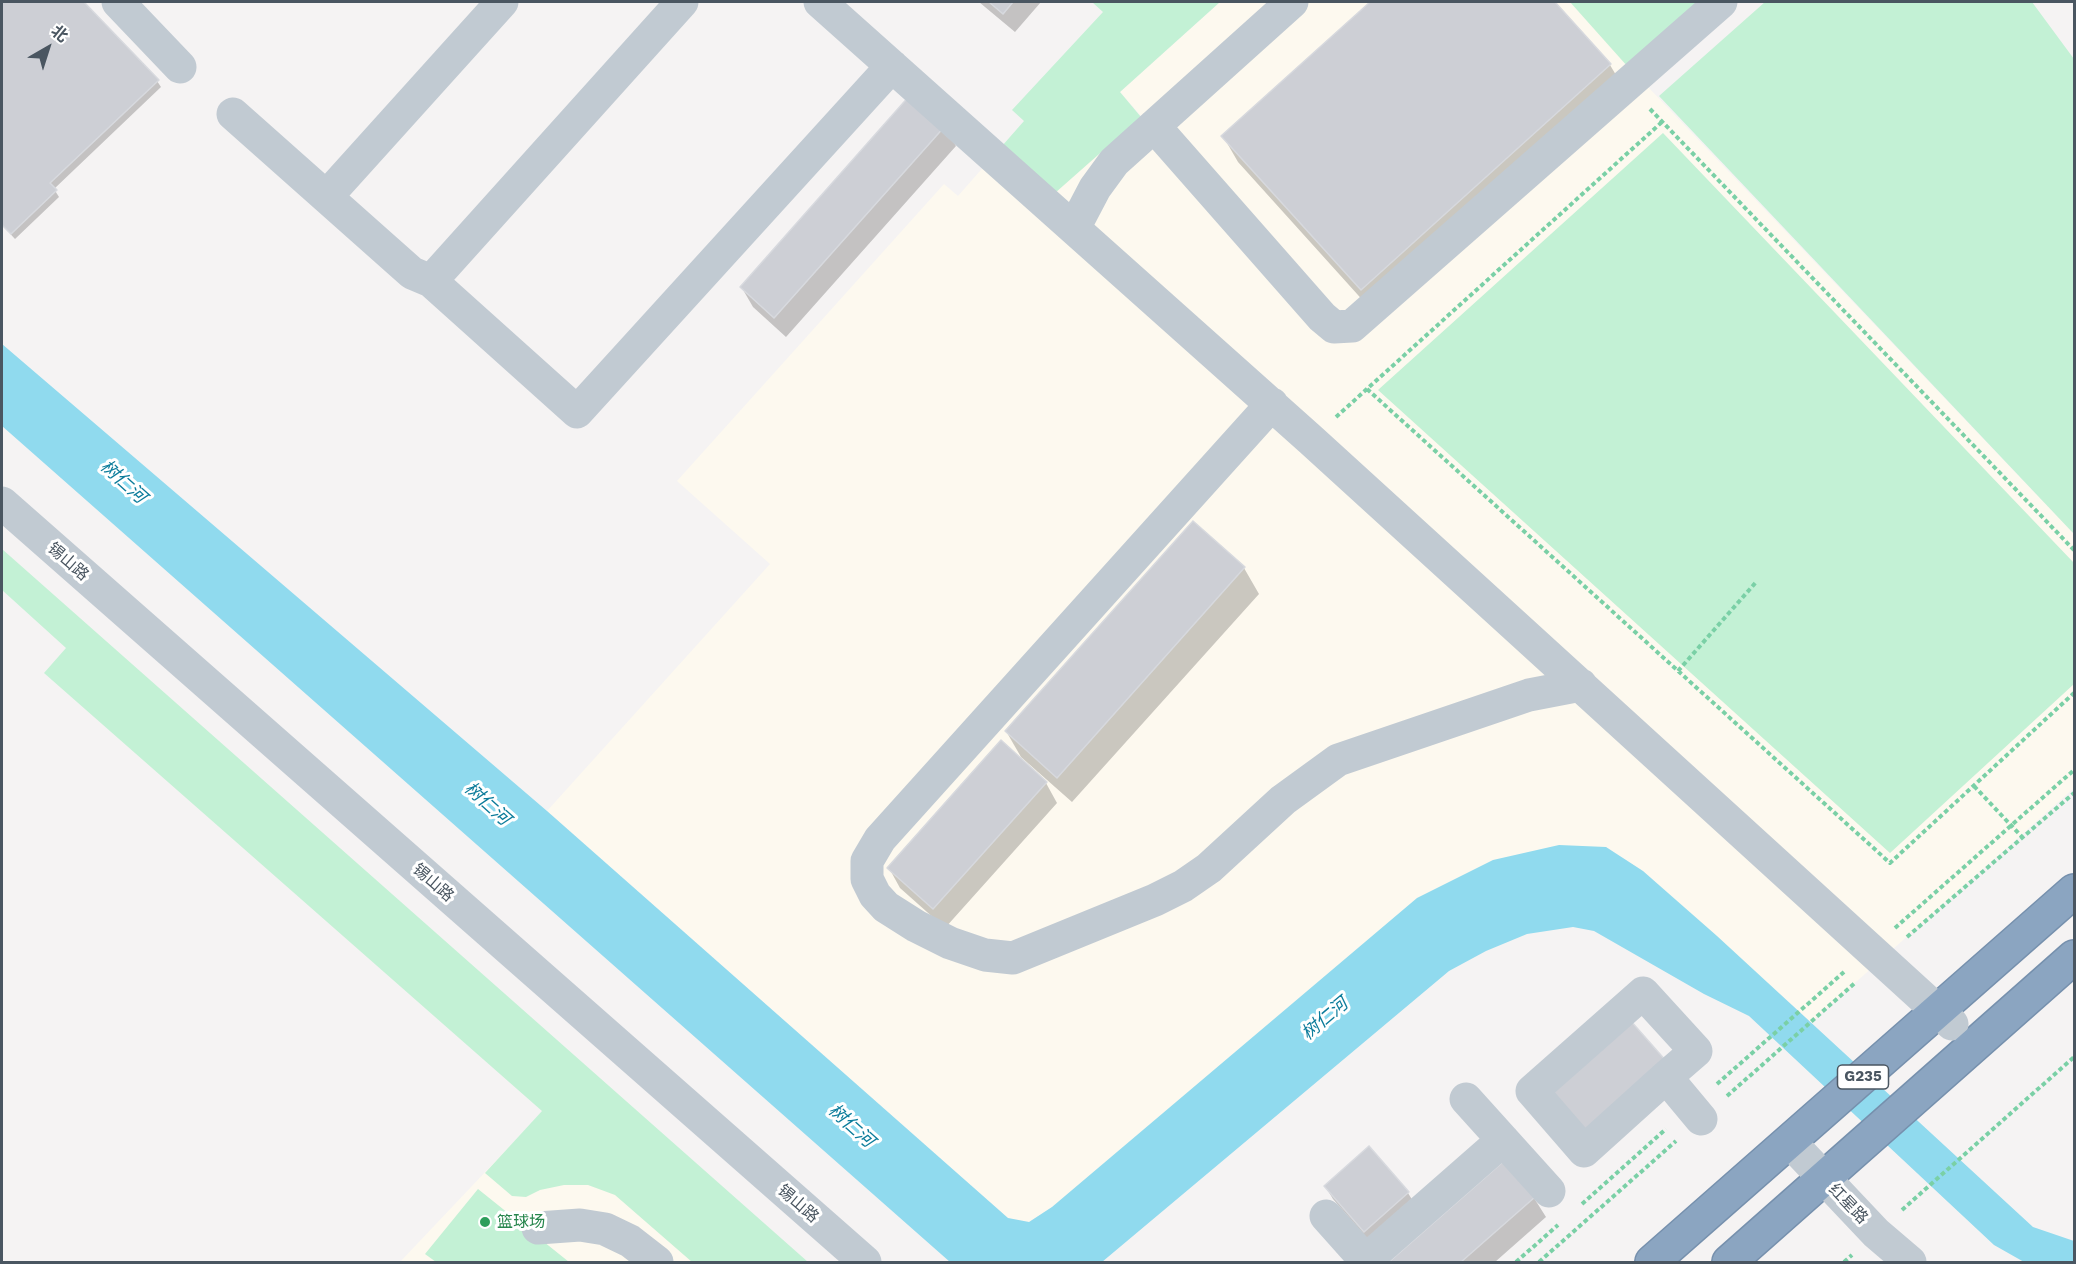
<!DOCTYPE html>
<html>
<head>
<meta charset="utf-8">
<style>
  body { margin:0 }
  #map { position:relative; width:2076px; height:1264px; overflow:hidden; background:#f5f3f3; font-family:"Work Sans","Noto Sans SC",sans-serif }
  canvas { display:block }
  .frame { position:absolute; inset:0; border:3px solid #4a5661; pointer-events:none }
  .north { position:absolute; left:18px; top:18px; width:60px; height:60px; -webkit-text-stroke:4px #fff; paint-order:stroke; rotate:39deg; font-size:16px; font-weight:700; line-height:24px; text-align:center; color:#4a5661 }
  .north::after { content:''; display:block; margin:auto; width:21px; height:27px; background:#4a5661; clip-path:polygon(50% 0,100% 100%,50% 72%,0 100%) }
</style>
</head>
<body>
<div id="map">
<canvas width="2076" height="1264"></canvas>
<div class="frame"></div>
<div class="north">北</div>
</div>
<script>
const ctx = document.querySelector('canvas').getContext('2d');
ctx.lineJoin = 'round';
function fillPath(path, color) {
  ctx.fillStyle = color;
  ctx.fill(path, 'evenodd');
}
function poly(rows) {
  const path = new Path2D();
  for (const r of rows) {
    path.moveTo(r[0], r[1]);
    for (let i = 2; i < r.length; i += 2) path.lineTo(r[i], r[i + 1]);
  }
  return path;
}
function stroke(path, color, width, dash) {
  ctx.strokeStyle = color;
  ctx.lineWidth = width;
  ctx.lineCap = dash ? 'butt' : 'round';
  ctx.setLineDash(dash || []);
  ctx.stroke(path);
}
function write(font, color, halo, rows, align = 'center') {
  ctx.font = font + ' "Work Sans","Noto Sans SC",sans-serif';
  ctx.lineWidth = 6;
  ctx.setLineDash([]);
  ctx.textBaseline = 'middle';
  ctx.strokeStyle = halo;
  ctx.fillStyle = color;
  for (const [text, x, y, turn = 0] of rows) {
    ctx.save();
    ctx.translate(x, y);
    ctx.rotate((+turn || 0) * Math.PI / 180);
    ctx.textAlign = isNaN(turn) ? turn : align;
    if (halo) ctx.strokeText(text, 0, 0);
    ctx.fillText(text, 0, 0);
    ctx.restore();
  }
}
const commercial = poly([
  [1220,2,1571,2,1629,67,2074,534,2074,788,1811,1022,1643,871,1606,847,1029,1222,1008,1218,547,811,770,564,677,481,944,184,958,196,1002,146,1141,116,1120,92],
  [543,1111,713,1262,400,1262]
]);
const green = poly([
  [1092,2,1220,2,1120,92,1141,117,1055,193,1002,146,1024,121,1012,110,1103,12],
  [1570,2,1702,2,1628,67],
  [1765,2,2032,2,2074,59,2074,534,1659,96],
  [1663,133,2074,563,2074,684,1890,853,1378,390],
  [2,549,808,1262,692,1262,615,1195,588,1185,564,1185,540,1190,526,1197,512,1196,485,1173,542,1111,44,673,66,648,2,590],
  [478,1189,569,1262,436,1262,425,1254]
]);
const water = poly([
  [2,344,547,811,1008,1218,1029,1222,1052,1207,1417,898,1493,860,1559,845,1606,847,1643,871,1717,936,2033,1227,2074,1241,2074,1262,2024,1262,1994,1245,1749,1016,1704,994,1594,931,1573,927,1527,934,1486,951,1449,971,1102,1262,950,1262,2,426]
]);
const shadow = poly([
  [2,2,82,2,157,81,161,87,54,189,59,197,15,239,2,225],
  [979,2,1041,2,1015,32],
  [1372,2,1553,2,1610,65,1625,90,1376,315,1238,162,1223,136],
  [944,126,956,146,786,337,753,307,742,288],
  [1244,568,1259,594,1072,802,1021,757,1006,731],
  [1046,783,1057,803,945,928,900,888,889,868],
  [1369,1149,1408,1193,1416,1206,1372,1244,1333,1199,1325,1186],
  [1504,1163,1534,1198,1546,1217,1495,1262,1391,1262]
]);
const building = poly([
  [2,2,84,2,159,80,50,183,57,190,11,234,2,225,2,2],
  [989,2,1013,2,1003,14,989,2],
  [1370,2,1555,2,1611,64,1361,290,1221,136,1370,2],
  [911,94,946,125,774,318,740,287,911,94],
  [1193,521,1245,567,1057,778,1005,731,1193,521],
  [1001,740,1047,782,933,909,887,868,1001,740],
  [1630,1020,1667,1062,1583,1136,1546,1094,1630,1020],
  [1369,1146,1409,1192,1364,1232,1324,1186,1369,1146],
  [1504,1161,1535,1197,1461,1262,1389,1262,1504,1161]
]);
const path = poly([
  [1650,109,2074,550],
  [1367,389,1890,863,2074,693],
  [1336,417,1662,122],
  [1678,671,1757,581],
  [1974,786,2023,838],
  [1895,928,2074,770],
  [1907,937,2074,793],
  [1717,1084,1844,972],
  [1727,1096,1856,982],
  [1582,1204,1666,1129],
  [1902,1210,2074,1057],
  [1516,1262,1558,1225],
  [1539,1262,1676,1141],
  [1844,1262,1852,1255]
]);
const minor = poly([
  [118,2,180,67],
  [682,2,431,281,577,412,892,66],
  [820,2,1311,440,1952,1024],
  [233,114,412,273,431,281],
  [1154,126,1322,317,1334,327,1352,326,1721,2],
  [327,196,502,2],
  [1074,228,1095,188,1114,162,1292,2],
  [1272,404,880,839,867,861,867,879,875,895,886,907,916,926,950,943,985,955,1013,958,1155,900,1183,886,1209,868,1283,800,1338,760,1529,695,1581,685],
  [2,503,865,1262],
  [1666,1077,1584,1151,1532,1091,1643,993,1696,1051,1666,1077,1701,1119],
  [1466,1099,1549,1191],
  [1790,1142,1876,1233,1910,1262],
  [1326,1216,1367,1262],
  [538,1228,580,1225,605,1229,630,1241,657,1262],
  [1365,1261,1503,1140]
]);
const highway = poly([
  [1652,1262,2074,891],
  [1729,1262,2074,957]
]);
const markers = [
  [485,1222,6,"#2e9e5b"]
];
const shields = [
  [1863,1077,51]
];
const shieldNames = [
  ["G235",1863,1077]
];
const streetNames = [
  ["锡山路",68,562,41],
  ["锡山路",433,883,41],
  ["锡山路",798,1204,41],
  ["红星路",1848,1204,46]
];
const leisureNames = [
  ["篮球场",497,1222]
];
const waterNames = [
  ["树仁河",123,482,42],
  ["树仁河",487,804,42],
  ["树仁河",1325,1019,-40],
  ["树仁河",851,1126,42]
];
fillPath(commercial, '#fdf9ef');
fillPath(green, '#c3f1d5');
fillPath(water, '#90daee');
fillPath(shadow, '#0003');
fillPath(building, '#cdcfd5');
stroke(building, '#d7d9de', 1.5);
stroke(highway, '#7690ad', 36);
stroke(path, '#7ad0a6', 4, [4.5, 3]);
stroke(minor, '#c1cad2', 33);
stroke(highway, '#8ba5c1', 33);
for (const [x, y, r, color] of markers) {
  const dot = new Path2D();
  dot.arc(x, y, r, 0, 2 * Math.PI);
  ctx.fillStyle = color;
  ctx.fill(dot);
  stroke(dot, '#fff', 2);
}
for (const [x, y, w] of shields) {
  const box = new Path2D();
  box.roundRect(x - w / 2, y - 12, w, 24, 4.5);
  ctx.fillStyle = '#fff';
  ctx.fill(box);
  stroke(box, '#4a5661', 1.5);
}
write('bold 15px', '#4a5661', null, shieldNames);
write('16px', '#4a5661', '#fff', streetNames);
write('16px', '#27864d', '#fff', leisureNames, 'left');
write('italic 18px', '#0c7c9b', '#fff', waterNames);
</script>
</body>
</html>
